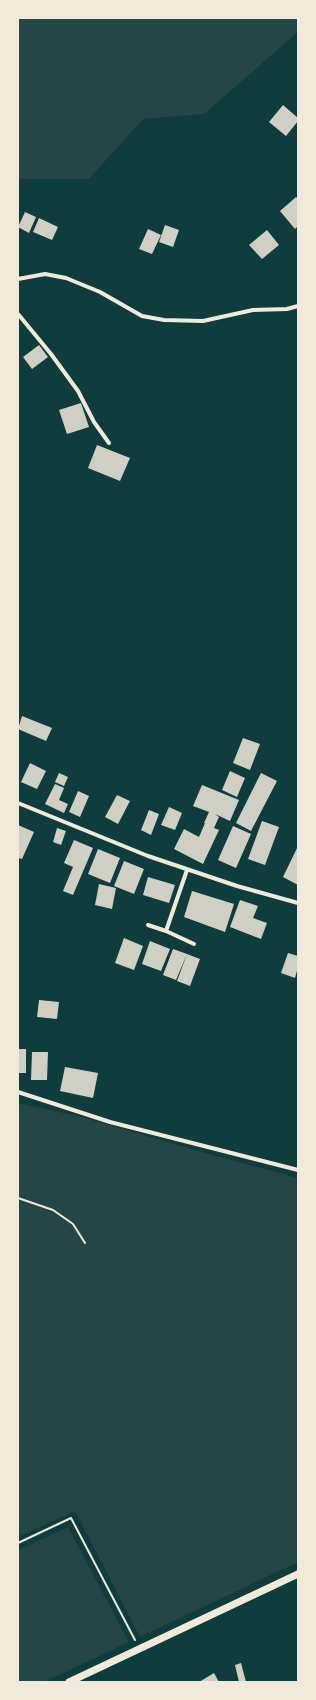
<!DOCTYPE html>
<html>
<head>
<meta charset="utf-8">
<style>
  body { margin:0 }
  #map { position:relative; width:316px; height:1700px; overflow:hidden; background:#0f3d3e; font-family:"Golos Text",sans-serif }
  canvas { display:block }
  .frame { position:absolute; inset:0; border:19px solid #f1e9da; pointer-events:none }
</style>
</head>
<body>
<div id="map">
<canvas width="316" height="1700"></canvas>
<div class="frame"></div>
</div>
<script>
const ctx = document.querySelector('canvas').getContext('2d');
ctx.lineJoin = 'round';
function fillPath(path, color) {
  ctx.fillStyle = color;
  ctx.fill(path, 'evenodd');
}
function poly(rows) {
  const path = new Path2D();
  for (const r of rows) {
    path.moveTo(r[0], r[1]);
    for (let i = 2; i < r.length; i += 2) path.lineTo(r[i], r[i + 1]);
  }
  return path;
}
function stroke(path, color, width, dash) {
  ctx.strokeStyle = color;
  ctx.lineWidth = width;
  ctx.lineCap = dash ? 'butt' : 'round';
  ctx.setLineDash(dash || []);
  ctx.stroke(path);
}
const green = poly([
  [18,18,298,18,298,32,204,114,143,119,89,179,18,179],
  [18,1103,78,1116,205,1153,298,1178,298,1562,140,1637,75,1511,18,1537],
  [68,1527,129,1642,44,1682,18,1682,18,1550]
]);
const building = poly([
  [283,105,298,118,298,121,286,136,269,122],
  [296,197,298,199,298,226,295,229,280,211],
  [25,212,36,217,29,233,18,227],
  [39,218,58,227,52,240,33,232],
  [165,225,179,230,173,247,159,242],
  [148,229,161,235,152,254,139,249],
  [267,230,279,245,262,259,249,245],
  [39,345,48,357,32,369,23,357],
  [81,403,89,427,67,434,59,410],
  [97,445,130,458,120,481,88,468],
  [22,716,52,728,46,741,18,729],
  [243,738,260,744,250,770,233,763],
  [30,763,46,771,37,789,21,782],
  [230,771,245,778,237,797,222,790],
  [59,773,68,777,64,786,55,782],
  [261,773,277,781,251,831,236,823],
  [55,784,64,788,59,800,68,804,64,813,45,804],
  [202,785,239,800,230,821,215,814,219,817,214,828,219,830,203,864,174,849,184,829,199,837,205,823,204,823,209,812,193,806],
  [78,791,89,796,80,817,69,812],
  [117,795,130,801,118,824,105,817],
  [169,807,182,813,175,830,161,825],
  [149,810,159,814,151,835,141,830],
  [262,821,279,827,265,865,248,859],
  [18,825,34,832,22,859,18,858],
  [233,826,251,834,236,868,218,860],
  [57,828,66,831,61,845,53,842],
  [74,840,93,848,73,895,63,891,73,867,64,863],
  [298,846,298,885,283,877],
  [98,849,120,858,110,883,88,874],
  [124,861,144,869,134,894,114,886],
  [148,877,175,885,169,903,143,895],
  [99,884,116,888,112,909,95,905],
  [192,891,234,904,225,932,184,917],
  [240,900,258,906,253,918,267,923,261,939,230,927],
  [124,938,143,946,134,970,115,963],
  [150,941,170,949,161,971,142,964],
  [173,949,187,954,176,980,163,975],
  [288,953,298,956,298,967,295,978,281,973],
  [187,954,200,959,190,986,177,981],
  [39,1000,59,1002,57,1019,37,1017],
  [18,1049,26,1049,26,1073,18,1073],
  [32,1052,48,1052,47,1080,31,1080],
  [65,1067,98,1073,93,1098,60,1091],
  [241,1663,246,1682,239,1682,235,1665],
  [214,1673,219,1682,199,1682]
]);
const path = poly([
  [18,1198,53,1210,73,1224,85,1243],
  [18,1543,71,1518,135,1640]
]);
const minor = poly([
  [18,279,45,274,66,278,100,292,142,316,164,320,203,321,253,310,287,309,298,306],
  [18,314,51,354,78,391,94,422,109,443],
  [18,803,148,856,237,886,298,903],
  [148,925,166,931,194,944],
  [166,931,187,870],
  [18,1092,110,1122,298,1170]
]);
const tertiary = poly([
  [69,1682,298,1574]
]);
fillPath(green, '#244646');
fillPath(building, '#cfcfc3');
stroke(path, '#f1e9da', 2);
stroke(minor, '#f1e9da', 4);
stroke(tertiary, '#f1e9da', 7);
</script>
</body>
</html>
